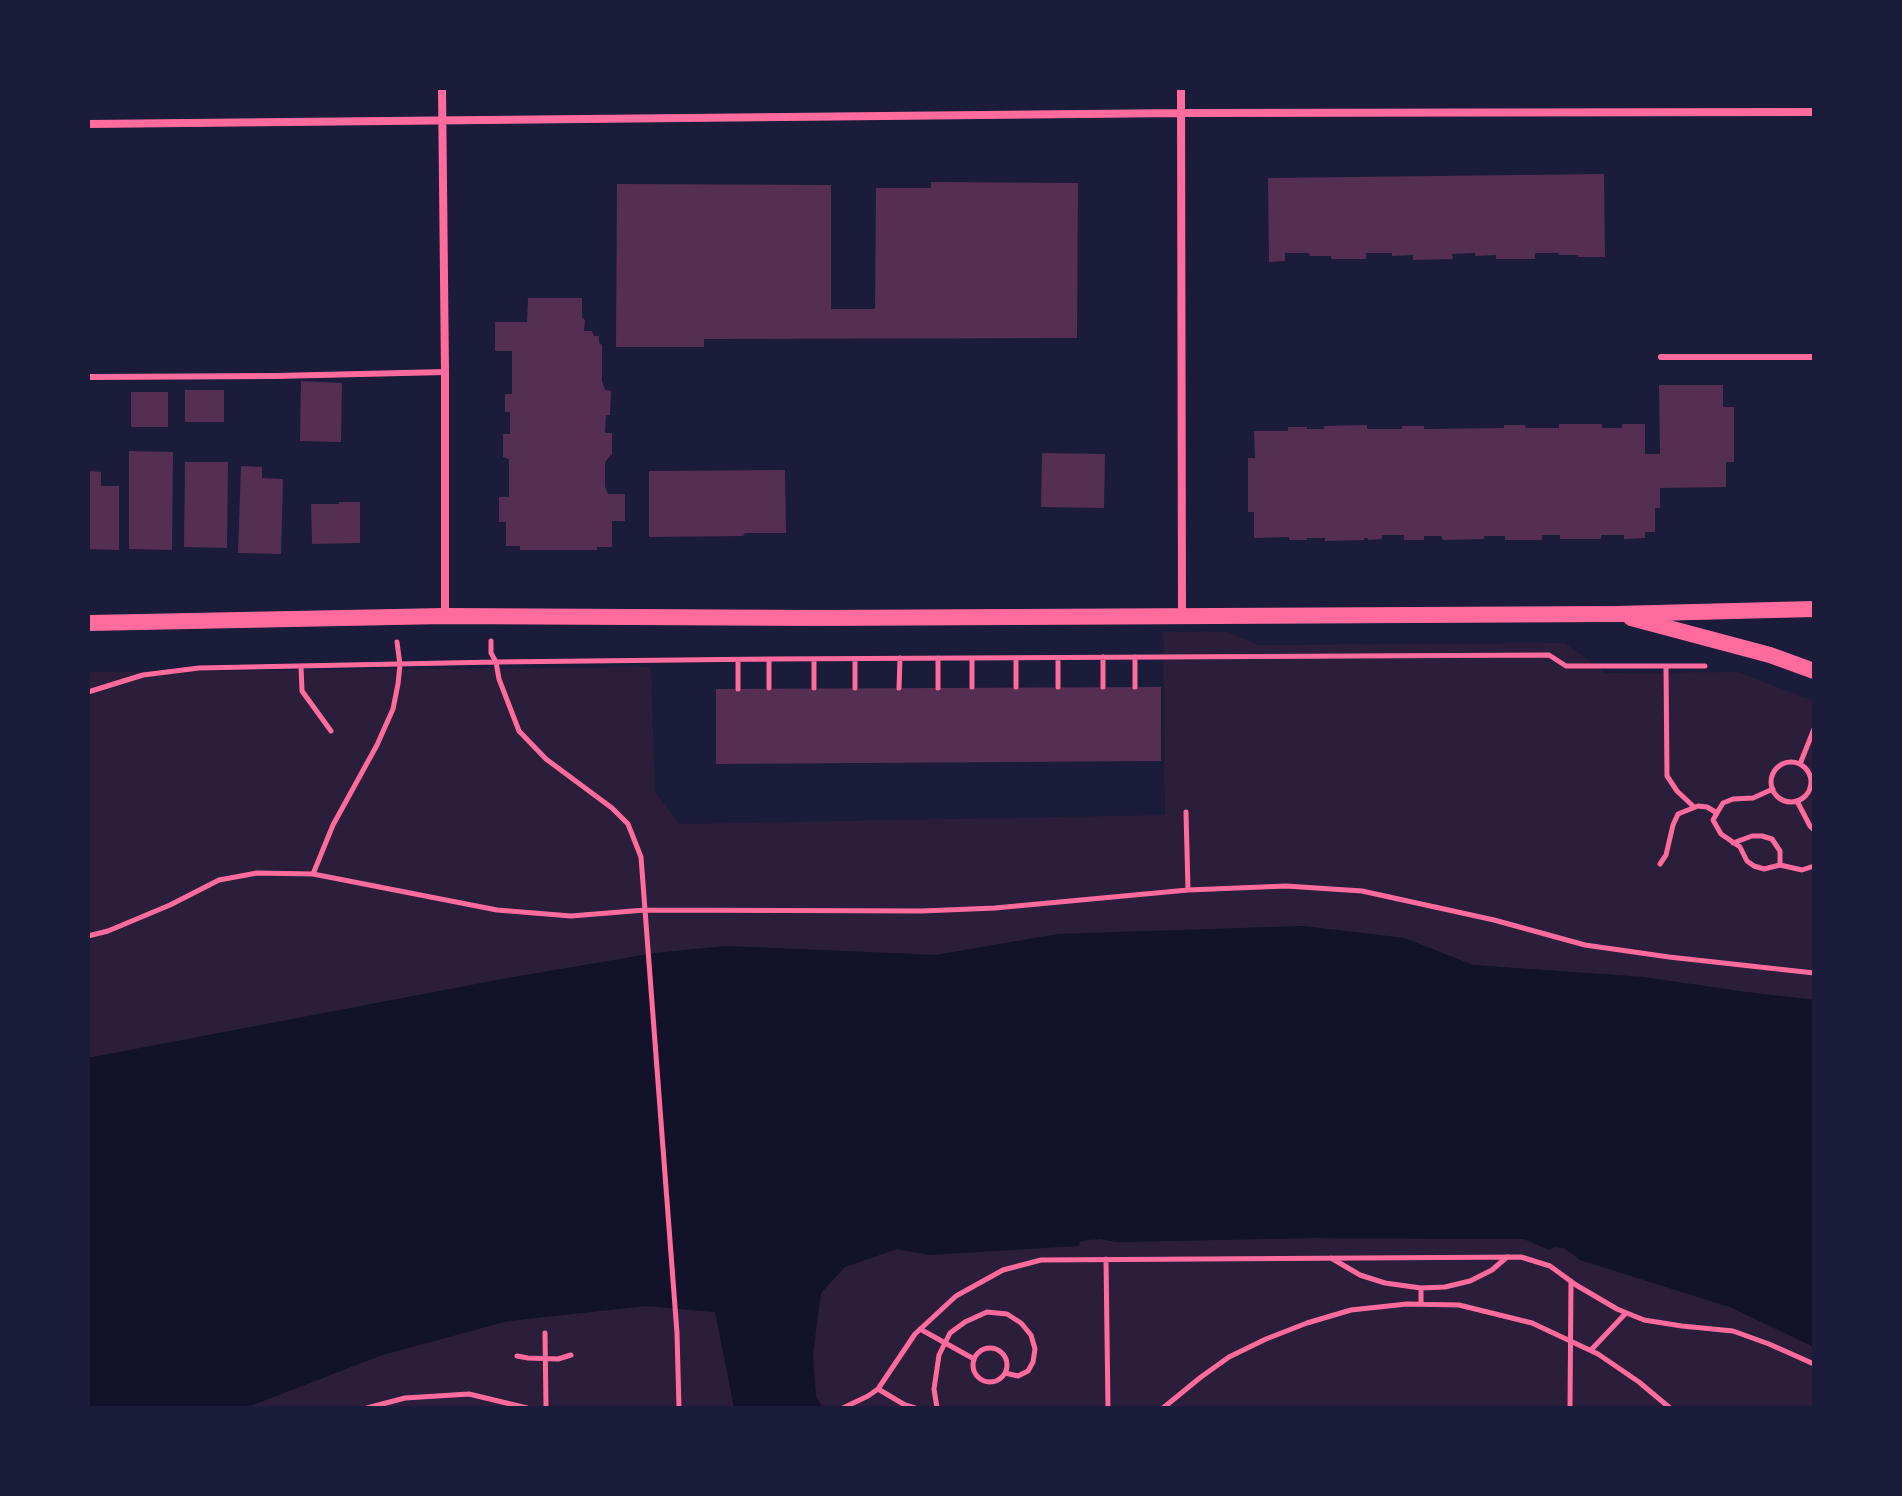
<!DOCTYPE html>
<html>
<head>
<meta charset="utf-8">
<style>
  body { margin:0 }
  #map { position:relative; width:1902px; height:1496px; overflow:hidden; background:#1b1b3a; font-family:Ubuntu,sans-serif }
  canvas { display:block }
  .frame { position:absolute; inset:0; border:90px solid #1b1b3a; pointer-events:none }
</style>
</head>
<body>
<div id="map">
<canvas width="1902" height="1496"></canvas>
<div class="frame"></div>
</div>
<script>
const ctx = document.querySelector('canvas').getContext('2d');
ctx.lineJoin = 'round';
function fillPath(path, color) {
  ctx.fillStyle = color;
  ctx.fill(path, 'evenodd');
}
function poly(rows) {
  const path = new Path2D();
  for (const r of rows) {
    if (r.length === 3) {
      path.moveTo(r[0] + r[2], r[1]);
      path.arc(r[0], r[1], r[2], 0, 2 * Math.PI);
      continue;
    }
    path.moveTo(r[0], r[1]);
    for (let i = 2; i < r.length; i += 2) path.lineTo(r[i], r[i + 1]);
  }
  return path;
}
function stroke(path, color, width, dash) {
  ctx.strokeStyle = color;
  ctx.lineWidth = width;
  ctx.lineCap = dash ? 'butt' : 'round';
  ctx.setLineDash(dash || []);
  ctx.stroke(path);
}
const green = poly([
  [1163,632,1228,632,1259,645,1565,643,1605,673,1738,672,1814,701,1814,1000,1746,992,1643,977,1473,965,1404,938,1304,926,1058,934,936,955,726,946,655,953,508,978,88,1058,88,672,651,667,655,792,680,824,1165,815],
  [1313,1238,1524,1239,1549,1250,1554,1247,1564,1248,1580,1260,1730,1307,1814,1347,1814,1408,245,1408,382,1355,508,1321,645,1306,715,1312,821,1293,845,1267,897,1249,929,1254,1100,1239,1117,1242]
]);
const water = poly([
  [1303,926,1404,938,1473,965,1643,977,1746,992,1814,1000,1814,1347,1730,1307,1580,1260,1564,1248,1554,1247,1549,1250,1524,1239,1313,1238,1117,1242,1100,1239,1087,1240,1080,1242,1079,1246,929,1255,897,1249,845,1267,821,1293,813,1354,816,1396,823,1408,734,1408,715,1312,645,1306,508,1321,382,1355,245,1408,88,1408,88,1058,508,978,655,953,726,946,936,955,1058,934]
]);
const building = poly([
  [1604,174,1605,257,1578,257,1578,255,1559,255,1558,253,1535,253,1535,259,1496,259,1496,255,1475,256,1475,253,1452,254,1453,259,1413,260,1413,255,1392,256,1392,253,1366,253,1366,259,1331,259,1331,256,1310,256,1309,253,1285,253,1285,261,1269,262,1268,178],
  [931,182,1078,183,1077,338,704,339,704,347,616,347,617,184,831,185,831,309,875,309,876,188,931,188],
  [528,298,582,298,582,317,585,320,584,331,592,331,594,336,599,336,599,343,602,345,602,381,605,390,611,391,610,415,606,415,605,433,612,433,612,454,605,462,605,486,608,494,625,494,625,521,612,521,612,547,597,547,597,550,520,550,520,546,506,546,506,522,499,522,499,497,509,497,509,459,503,457,503,434,510,434,510,412,505,412,505,394,512,394,512,351,495,351,495,322,527,322],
  [301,381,342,383,341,442,300,441],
  [1659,385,1723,385,1723,407,1734,407,1734,462,1726,462,1726,487,1660,488,1660,508,1655,508,1655,532,1645,532,1645,538,1624,539,1624,535,1601,535,1601,539,1560,539,1560,535,1542,535,1542,540,1505,540,1505,536,1484,536,1484,539,1443,540,1441,536,1424,536,1424,540,1404,540,1404,535,1382,535,1382,539,1368,540,1368,538,1364,538,1364,540,1325,541,1325,538,1307,538,1307,540,1289,540,1289,537,1254,538,1254,512,1248,512,1248,458,1255,458,1254,431,1288,431,1288,427,1307,427,1307,429,1324,429,1324,426,1367,425,1367,429,1402,429,1402,426,1424,426,1424,429,1504,428,1504,425,1525,425,1526,428,1559,428,1559,424,1602,424,1602,428,1622,428,1622,424,1645,424,1645,454,1660,454],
  [185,390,224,390,224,422,185,422],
  [131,392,168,392,168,427,131,427],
  [129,451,173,452,172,550,129,549],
  [1042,453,1105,454,1104,508,1041,507],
  [185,462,228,462,227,548,184,547],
  [241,466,262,467,262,478,283,479,281,554,238,553],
  [785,470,786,533,745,533,743,536,649,537,649,471],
  [88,471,101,472,101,486,119,486,119,550,88,549],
  [339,502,360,502,360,543,312,544,311,504,339,504],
  [1161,687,1161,761,716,764,716,689]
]);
const path = poly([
  [491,641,491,653,496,662,499,679,519,731,546,759,612,808,628,824,641,857,677,1333,679,1408],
  [1103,657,1103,687],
  [1135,657,1135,687],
  [938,658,938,688],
  [972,658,972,687],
  [1016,658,1016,687],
  [1058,658,1058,687],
  [769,659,769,688],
  [814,659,814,688],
  [855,659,855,688],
  [738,660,738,689],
  [301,666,302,691,331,731],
  [1666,666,1667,776,1677,791,1694,807],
  [899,688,900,658],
  [88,692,143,675,199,668,496,662,769,659,1549,655,1566,666,1705,666],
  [1791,782,20],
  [1800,764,1814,729],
  [1797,801,1810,826,1814,830],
  [1186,812,1188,890],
  [1717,813,1723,803,1733,799,1753,798,1773,789],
  [1733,843,1752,836,1762,836,1772,839,1780,851,1780,865],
  [1660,864,1666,855,1673,825,1678,814,1698,806,1707,807,1717,813,1713,820,1721,834,1740,847,1747,861,1754,866,1764,869,1780,865,1802,870,1814,866],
  [313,874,333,825,377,745,393,709,398,684,400,665,397,642],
  [88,936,108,931,170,905,219,880,257,873,313,874,497,910,571,916,645,910,922,911,995,908,1188,890,1286,886,1362,891,1494,920,1585,945,1669,957,1814,973],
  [1331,1258,1360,1275,1385,1283,1421,1288,1445,1287,1470,1281,1492,1270,1507,1257],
  [1106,1259,1108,1408],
  [1421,1288,1421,1304],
  [920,1329,974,1359],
  [545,1333,546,1408],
  [990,1365,17],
  [1591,1350,1626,1313],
  [517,1356,528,1358,558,1359,571,1355],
  [878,1389,905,1405,915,1408],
  [367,1408,405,1398,469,1394,527,1408],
  [843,1408,868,1396,878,1389,915,1334,956,1296,1003,1270,1041,1260,1521,1257,1550,1266,1576,1285,1617,1309,1644,1320,1682,1326,1733,1331,1769,1344,1814,1364],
  [937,1408,934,1389,939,1355,950,1333,965,1322,987,1312,1007,1314,1021,1323,1031,1335,1035,1349,1033,1362,1028,1371,1018,1376,1005,1373],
  [1163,1408,1201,1377,1229,1357,1266,1339,1307,1323,1351,1310,1407,1304,1459,1305,1532,1323,1598,1354,1639,1382,1670,1408],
  [1570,1408,1571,1281]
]);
const service = poly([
  [1661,357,1814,357],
  [88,377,276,376,445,372]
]);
const minor = poly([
  [442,88,445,372,445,616],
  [1181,88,1182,616],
  [88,124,1181,113,1814,112]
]);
const secondary = poly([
  [1631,618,1770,655,1814,671],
  [88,623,445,616,816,618,1614,614,1814,609]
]);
fillPath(green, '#2a1e3b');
fillPath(water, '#12122b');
fillPath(building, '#542f53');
stroke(path, '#ff6b9d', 5);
stroke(service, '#ff6b9d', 6);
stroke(minor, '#ff6b9d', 8);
stroke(secondary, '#ff6b9d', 16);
</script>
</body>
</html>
